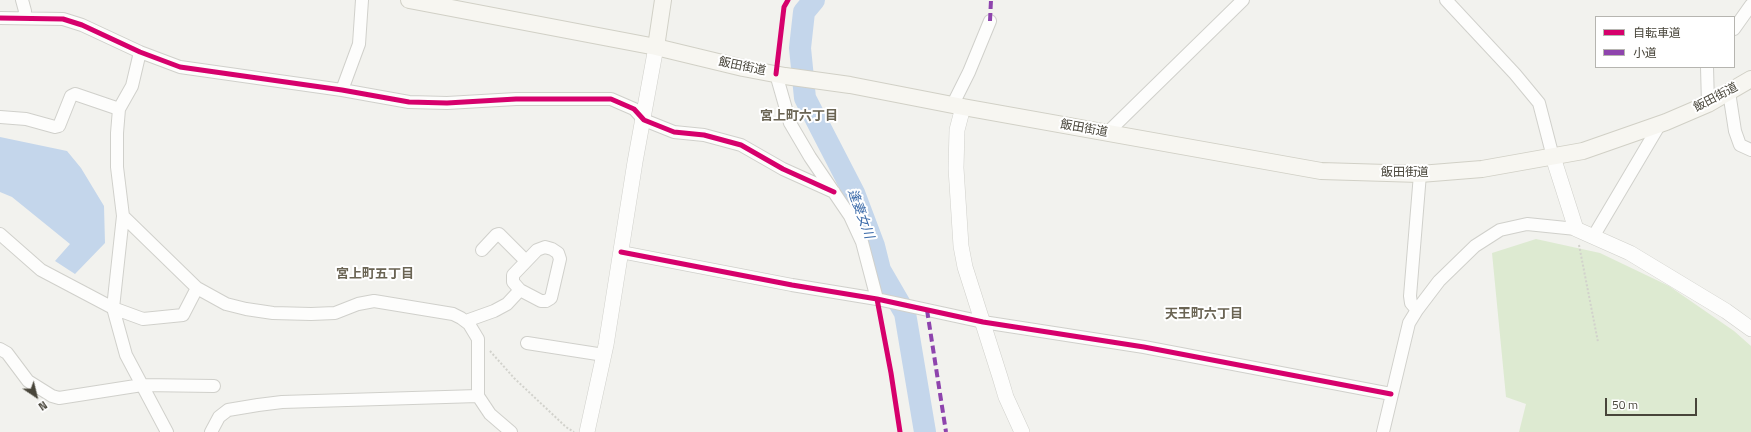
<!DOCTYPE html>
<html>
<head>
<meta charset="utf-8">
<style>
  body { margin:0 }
  #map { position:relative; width:1751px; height:432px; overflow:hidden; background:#f2f2ee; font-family:"Titillium Web","Noto Sans JP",sans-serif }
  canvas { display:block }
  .legend { position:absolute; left:1595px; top:16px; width:140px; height:52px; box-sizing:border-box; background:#fff; border:1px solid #b6b5b0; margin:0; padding:5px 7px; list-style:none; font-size:12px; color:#48453a }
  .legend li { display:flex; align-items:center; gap:8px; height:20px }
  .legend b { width:20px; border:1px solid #b6b5b0 }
  .north { position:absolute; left:16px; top:376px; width:40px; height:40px; -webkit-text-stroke:3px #fff; paint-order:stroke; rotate:145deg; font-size:11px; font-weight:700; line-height:16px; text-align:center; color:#48453a }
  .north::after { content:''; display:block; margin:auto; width:14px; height:18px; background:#48453a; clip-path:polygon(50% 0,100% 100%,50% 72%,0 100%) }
  .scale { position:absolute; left:1605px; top:398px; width:92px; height:18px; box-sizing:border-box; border:2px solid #48453a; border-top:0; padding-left:5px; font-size:12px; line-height:14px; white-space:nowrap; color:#48453a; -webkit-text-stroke:3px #fff; paint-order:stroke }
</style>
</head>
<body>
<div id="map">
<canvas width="1751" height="432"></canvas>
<ul class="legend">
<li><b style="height:5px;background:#d6006c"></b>自転車道</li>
<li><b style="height:5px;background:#8e44ad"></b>小道</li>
</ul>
<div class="north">N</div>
<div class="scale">50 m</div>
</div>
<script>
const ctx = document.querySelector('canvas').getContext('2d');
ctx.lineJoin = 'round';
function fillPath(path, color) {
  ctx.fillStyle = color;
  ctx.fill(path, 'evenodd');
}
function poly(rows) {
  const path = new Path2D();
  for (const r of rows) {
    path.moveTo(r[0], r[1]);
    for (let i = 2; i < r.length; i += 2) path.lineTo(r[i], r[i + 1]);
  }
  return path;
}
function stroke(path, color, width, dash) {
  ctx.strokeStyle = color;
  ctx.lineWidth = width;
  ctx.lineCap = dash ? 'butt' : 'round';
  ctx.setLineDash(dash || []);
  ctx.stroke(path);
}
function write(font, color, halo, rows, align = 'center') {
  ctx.font = font + ' "Titillium Web","Noto Sans JP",sans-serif';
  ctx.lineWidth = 4;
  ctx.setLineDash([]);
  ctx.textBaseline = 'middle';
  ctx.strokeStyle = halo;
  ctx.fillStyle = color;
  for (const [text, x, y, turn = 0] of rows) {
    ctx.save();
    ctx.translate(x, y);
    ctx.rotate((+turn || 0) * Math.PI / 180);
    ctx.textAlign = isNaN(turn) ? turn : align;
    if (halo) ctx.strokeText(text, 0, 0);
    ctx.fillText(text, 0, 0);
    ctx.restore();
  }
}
const green = poly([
  [1536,239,1600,253,1669,286,1734,331,1751,346,1751,432,1519,432,1526,404,1506,397,1492,253]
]);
const water = poly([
  [0,137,67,151,81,168,104,206,105,243,75,274,55,261,70,244,12,197,0,192]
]);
const river = poly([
  [814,0,804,12,800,48,805,98,854,193,874,246,880,270,905,313,925,432]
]);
const path = poly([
  [778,60,784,7,788,0],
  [1579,245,1598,342],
  [879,311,891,373,900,432],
  [490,351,514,378,566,427,574,432]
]);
const minor = poly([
  [22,0,25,11,24,17],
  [1446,0,1515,74,1539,103,1553,157],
  [0,18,63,19,82,25,140,52,180,67,342,90,409,102,447,103,516,99,611,99,634,109,644,120,674,132,704,135,741,145,783,169,834,192],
  [1734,29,1751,5],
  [140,52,132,86,119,109,117,133,117,167,123,216,113,308,126,355,167,432],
  [1707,67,1708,104],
  [776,74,790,123,810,157,850,216,862,242,877,299],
  [342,90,359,44,362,0],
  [1729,92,1735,131,1740,145,1751,150],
  [953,104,969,72,990,21],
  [0,117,26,119,55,127,59,126,71,96,75,94,119,109],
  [1107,133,1243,0],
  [123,216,197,288,226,304,246,309,273,313,311,314,335,313,358,304,374,301,453,314,461,318,469,324,478,339,478,396,490,414,511,432],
  [0,234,41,270,113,308,143,319,183,315,197,288],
  [1593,237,1660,124],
  [482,250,496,235,499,234,526,261],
  [621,252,792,285,877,299,983,322,1144,347,1391,394],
  [1417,310,1411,303,1410,296,1420,174],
  [466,321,494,311,507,304,520,290,541,301,546,301,551,298,560,259,558,253,552,249,545,247,537,250,513,275,513,282,520,290],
  [527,343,604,355],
  [0,349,7,353,28,381,52,396,59,398,142,385,214,386],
  [211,432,219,417,228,410,258,405,282,402,478,396],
  [1383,432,1409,323,1417,310,1439,281,1475,246,1500,230,1527,224,1576,229]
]);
const tertiary = poly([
  [963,107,957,130,956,168,961,246,965,267,1000,377,1006,397,1022,432],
  [1553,157,1576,229,1630,253,1726,311,1751,329],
  [587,432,606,345,635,162,656,47]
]);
const secondary = poly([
  [409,0,656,47,743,68,785,76,850,85,963,107,1321,171,1420,174,1482,169,1583,151,1666,122,1708,104,1751,79],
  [656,47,663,0]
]);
const quiet = poly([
  [990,21,991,0],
  [927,310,946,432]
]);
const cycleway = poly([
  [0,18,63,19,82,25,140,52,180,67,342,90,409,102,447,103,516,99,611,99,634,109,644,120,674,132,704,135,741,145,783,169,834,192],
  [776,74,784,7,788,0],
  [621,252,792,285,877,299,983,322,1144,347,1391,394],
  [877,299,891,373,900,432]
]);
const streetNames = [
  ["飯田街道",742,67,12],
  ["飯田街道",1716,98,-28],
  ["飯田街道",1084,129,10],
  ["飯田街道",1405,173]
];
const neighbourhoodNames = [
  ["宮上町六丁目",799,117],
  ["宮上町五丁目",375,275],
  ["天王町六丁目",1204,315]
];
const waterNames = [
  ["逢妻女川",860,214,70]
];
fillPath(green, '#ddead1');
fillPath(water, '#c4d6eb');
stroke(river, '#c4d6eb', 22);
stroke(minor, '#d0d0cb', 14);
stroke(tertiary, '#d0d0cb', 16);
stroke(secondary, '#d1d0c6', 18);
stroke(path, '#d2d2cc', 2, [2, 2]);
stroke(minor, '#fdfdfc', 12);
stroke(tertiary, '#fdfdfc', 15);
stroke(secondary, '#f7f6f1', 16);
stroke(quiet, '#8e44ad', 4, [8, 4]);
stroke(cycleway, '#d6006c', 5);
write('12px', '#48453a', '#fff', streetNames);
write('bold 13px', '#6a6453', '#fff', neighbourhoodNames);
write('italic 13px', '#3d6caa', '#fff', waterNames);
</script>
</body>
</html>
